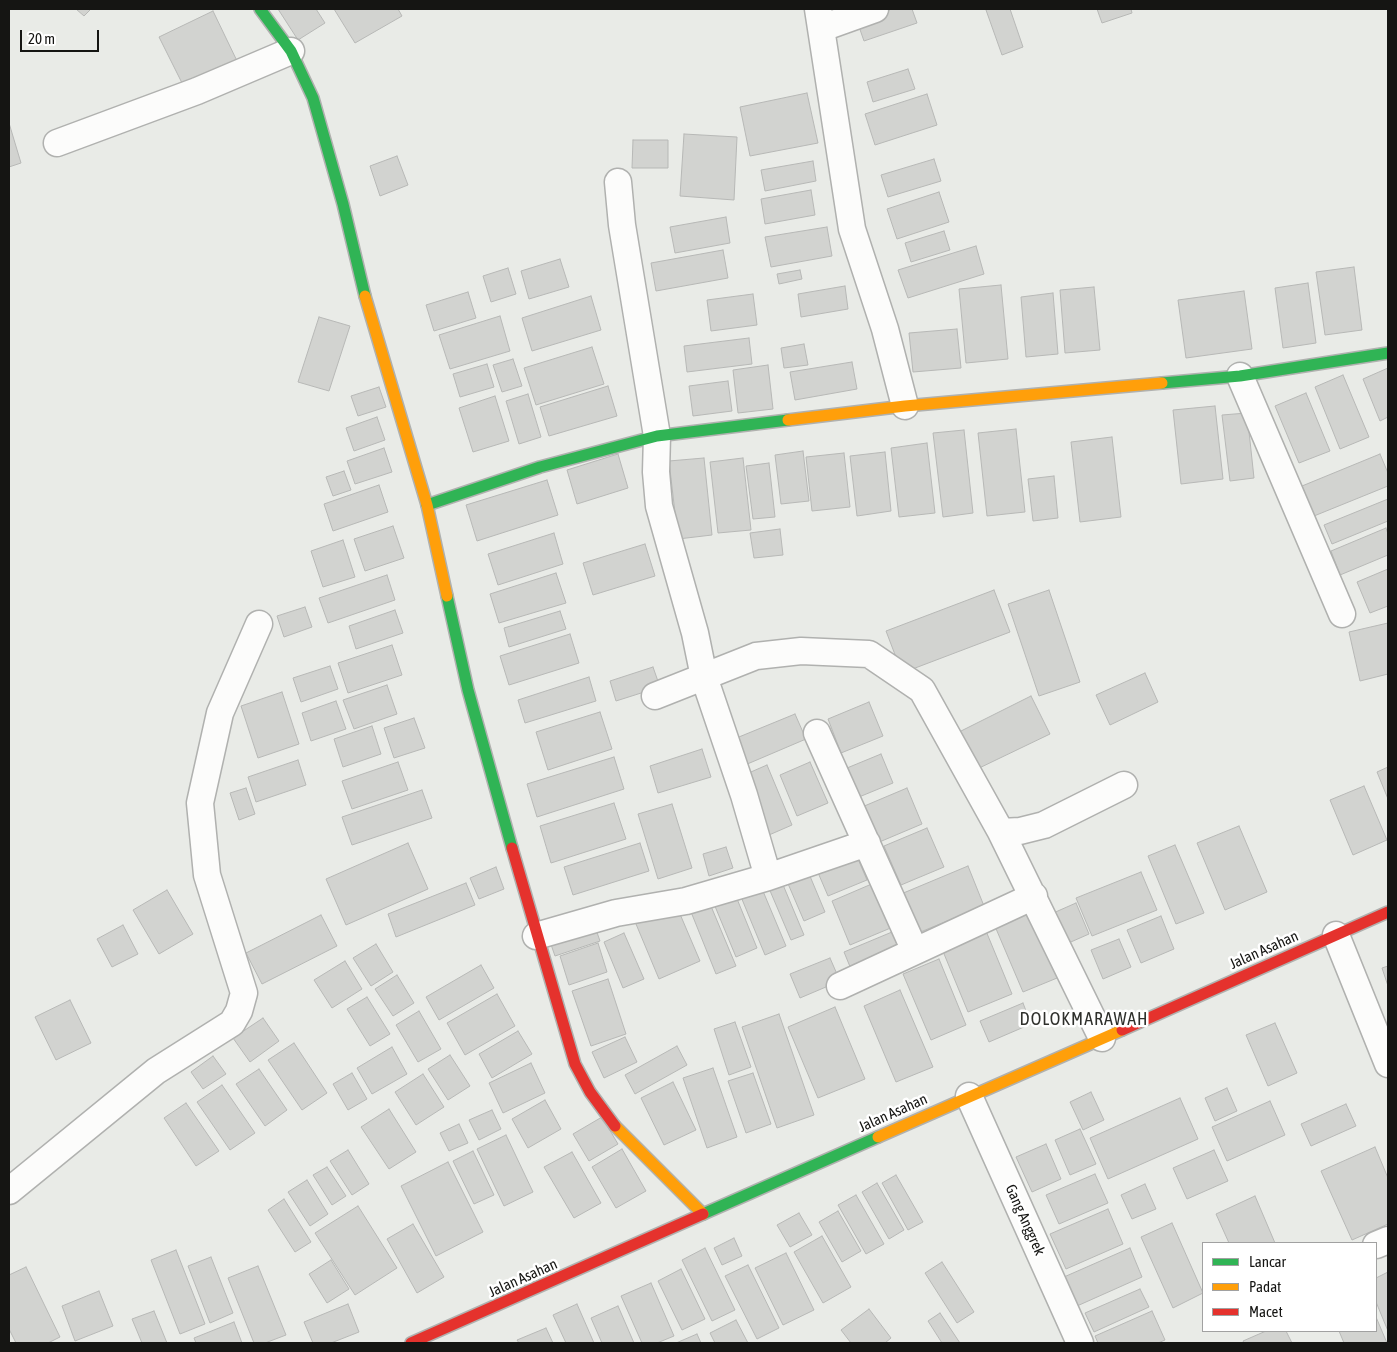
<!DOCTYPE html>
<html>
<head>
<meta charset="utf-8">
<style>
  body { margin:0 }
  #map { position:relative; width:1397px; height:1352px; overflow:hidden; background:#e9ebe7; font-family:"Asap Condensed",sans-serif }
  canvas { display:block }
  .frame { position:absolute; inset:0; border:10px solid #151513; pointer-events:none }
  .legend { position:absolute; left:1202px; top:1242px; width:175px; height:90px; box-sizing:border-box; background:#fff; border:1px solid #a1a1a1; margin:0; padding:6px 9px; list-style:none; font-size:15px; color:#151513 }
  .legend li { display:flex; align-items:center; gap:10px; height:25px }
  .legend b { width:25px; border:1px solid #a1a1a1 }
  .scale { position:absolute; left:20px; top:30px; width:79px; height:22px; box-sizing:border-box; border:2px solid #151513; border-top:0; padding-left:6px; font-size:15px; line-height:18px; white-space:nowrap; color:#151513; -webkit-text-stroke:4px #fff; paint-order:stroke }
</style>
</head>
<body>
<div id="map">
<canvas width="1397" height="1352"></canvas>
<div class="frame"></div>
<ul class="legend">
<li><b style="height:6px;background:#30b455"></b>Lancar</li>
<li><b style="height:6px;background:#ff9f0a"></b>Padat</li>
<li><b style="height:6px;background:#e5322d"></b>Macet</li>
</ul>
<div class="scale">20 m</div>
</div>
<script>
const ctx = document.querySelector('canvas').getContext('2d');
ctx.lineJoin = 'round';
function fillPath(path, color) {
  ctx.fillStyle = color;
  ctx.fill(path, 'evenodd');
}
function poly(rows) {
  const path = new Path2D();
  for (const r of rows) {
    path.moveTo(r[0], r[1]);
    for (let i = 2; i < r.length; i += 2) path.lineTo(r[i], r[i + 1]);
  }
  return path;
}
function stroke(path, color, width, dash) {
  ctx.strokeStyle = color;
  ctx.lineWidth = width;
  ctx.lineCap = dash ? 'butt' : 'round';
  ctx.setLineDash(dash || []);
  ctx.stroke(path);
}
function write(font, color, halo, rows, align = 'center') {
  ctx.font = font + ' "Asap Condensed",sans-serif';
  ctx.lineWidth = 5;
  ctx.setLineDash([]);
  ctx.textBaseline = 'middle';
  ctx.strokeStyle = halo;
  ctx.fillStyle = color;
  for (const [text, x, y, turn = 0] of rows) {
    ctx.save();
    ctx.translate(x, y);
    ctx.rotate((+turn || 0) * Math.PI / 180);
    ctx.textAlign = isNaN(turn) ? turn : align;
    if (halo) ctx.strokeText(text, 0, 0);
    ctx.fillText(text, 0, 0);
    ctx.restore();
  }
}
const building = poly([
  [76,9,91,9,84,16,76,9],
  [278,9,316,9,325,23,298,40,278,9],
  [334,9,398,9,402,16,355,43,334,9],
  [892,9,912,9,917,23,864,41,857,21,892,9],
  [989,9,1010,9,1023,47,1002,55,986,10,989,9],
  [1097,9,1131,9,1132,13,1102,23,1097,9],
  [213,11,238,63,185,89,159,37,213,11],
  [908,69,915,89,873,102,867,82,908,69],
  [807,93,818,143,750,156,740,107,807,93],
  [927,94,937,125,875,145,865,114,927,94],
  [9,123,21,163,9,167,9,123],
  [684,134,737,137,734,200,680,196,684,134],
  [633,140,668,140,668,168,632,168,633,140],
  [397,156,408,185,380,196,370,166,397,156],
  [934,159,941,181,888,197,881,175,934,159],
  [813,161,816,181,765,191,761,170,813,161],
  [811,190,815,215,765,224,761,199,811,190],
  [939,192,949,222,897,239,887,209,939,192],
  [726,217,730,243,675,253,670,227,726,217],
  [827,227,832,256,771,267,765,237,827,227],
  [944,231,950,250,911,262,905,243,944,231],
  [976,246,984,274,908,298,898,270,976,246],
  [723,250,728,278,656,291,651,263,723,250],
  [560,259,569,287,529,299,521,271,560,259],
  [1354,267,1362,330,1325,335,1316,272,1354,267],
  [508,268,516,294,491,302,483,276,508,268],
  [800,270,802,279,779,284,777,274,800,270],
  [1308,283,1316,343,1283,348,1275,288,1308,283],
  [1001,285,1008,359,966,363,959,289,1001,285],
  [845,286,848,309,801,317,798,294,845,286],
  [1094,287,1100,350,1065,353,1060,290,1094,287],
  [1244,291,1252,349,1186,358,1178,300,1244,291],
  [468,292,476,318,434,331,426,305,468,292],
  [1053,293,1058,354,1026,357,1021,297,1053,293],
  [753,294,757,325,711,331,707,300,753,294],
  [591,296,601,330,532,351,522,318,591,296],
  [500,316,510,351,450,369,439,335,500,316],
  [319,317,350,326,329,391,298,382,319,317],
  [957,329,961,368,913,372,909,333,957,329],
  [749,338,752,364,687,372,684,346,749,338],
  [804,344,808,365,784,368,781,348,804,344],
  [592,347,604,384,536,405,524,368,592,347],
  [513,359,522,386,502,392,493,365,513,359],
  [852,362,857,389,795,400,790,372,852,362],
  [487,364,494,387,460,397,453,374,487,364],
  [768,365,773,409,738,413,733,370,768,365],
  [1388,368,1388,417,1380,421,1363,379,1388,368],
  [1343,375,1369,437,1340,449,1315,387,1343,375],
  [728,381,732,411,693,416,689,386,728,381],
  [608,386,617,416,549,436,540,407,608,386],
  [379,387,386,407,358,416,351,396,379,387],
  [1306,393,1330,451,1299,463,1275,406,1306,393],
  [528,394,541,437,519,444,506,401,528,394],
  [495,396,509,441,473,452,459,408,495,396],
  [1215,406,1223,479,1181,484,1173,410,1215,406],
  [1247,413,1254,478,1230,481,1222,415,1247,413],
  [377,417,385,440,354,451,346,428,377,417],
  [1016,429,1025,512,987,516,978,433,1016,429],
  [964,430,973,513,943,517,933,433,964,430],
  [1112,437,1121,517,1080,522,1071,442,1112,437],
  [927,443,935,513,899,517,891,448,927,443],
  [384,448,392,472,355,484,347,461,384,448],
  [803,451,809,501,781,504,775,455,803,451],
  [885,452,891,511,857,516,850,456,885,452],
  [844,453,850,507,812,511,806,457,844,453],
  [618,454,628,488,577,504,567,470,618,454],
  [1380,454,1388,473,1388,486,1314,516,1302,486,1380,454],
  [704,458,712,535,678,539,669,461,704,458],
  [743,458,751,530,718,533,710,462,743,458],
  [769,463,775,517,753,519,746,466,769,463],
  [344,471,351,490,333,496,326,477,344,471],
  [1054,476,1058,518,1033,521,1028,479,1054,476],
  [547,480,558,515,477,541,466,505,547,480],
  [379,485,388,512,333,531,324,504,379,485],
  [1388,499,1388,521,1332,544,1324,525,1388,499],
  [393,526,404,558,365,571,354,539,393,526],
  [1386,528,1388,534,1388,555,1340,575,1331,551,1386,528],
  [780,529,783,555,754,558,750,533,780,529],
  [554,533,563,564,498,585,488,554,554,533],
  [343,540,355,577,323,587,311,551,343,540],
  [645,544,655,576,593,595,583,563,645,544],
  [1388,569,1388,606,1370,613,1357,582,1388,569],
  [556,573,566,603,499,623,490,594,556,573],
  [387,575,395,600,328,623,319,598,387,575],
  [994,590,1010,632,902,673,886,631,994,590],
  [1049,590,1080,682,1039,696,1008,604,1049,590],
  [305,607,312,627,284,637,277,616,305,607],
  [395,610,403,633,356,649,349,626,395,610],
  [560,611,566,629,509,647,504,628,560,611],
  [1388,623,1388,674,1360,681,1349,632,1388,623],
  [570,634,579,663,509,685,500,656,570,634],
  [392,645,402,675,348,693,338,663,392,645],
  [330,666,338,689,301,702,293,678,330,666],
  [653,667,660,687,616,701,610,681,653,667],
  [1145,673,1158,702,1110,725,1096,695,1145,673],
  [589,677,596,701,525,723,518,700,589,677],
  [387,685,397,714,354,729,343,700,387,685],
  [282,692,299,744,258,758,241,706,282,692],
  [1031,696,1050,734,973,771,955,734,1031,696],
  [336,701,346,729,311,741,302,713,336,701],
  [869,702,883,736,841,753,828,719,869,702],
  [600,712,612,749,548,770,536,732,600,712],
  [795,714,806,739,745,765,734,739,795,714],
  [414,718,425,748,394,758,384,728,414,718],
  [372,726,381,754,343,767,334,739,372,726],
  [702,749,711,777,658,793,650,766,702,749],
  [881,754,893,783,859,797,847,768,881,754],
  [614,757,624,789,537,817,527,784,614,757],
  [298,760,306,785,256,802,248,777,298,760],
  [398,762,408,790,352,809,342,781,398,762],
  [810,762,828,803,797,816,780,775,810,762],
  [767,765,792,825,769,835,744,775,767,765],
  [1388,767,1388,799,1377,772,1388,767],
  [1364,786,1387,840,1353,855,1330,800,1364,786],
  [246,788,255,814,239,820,230,793,246,788],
  [907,788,922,824,877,843,862,807,907,788],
  [422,790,432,818,352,845,342,817,422,790],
  [614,803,626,839,551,863,540,826,614,803],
  [672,804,692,868,658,879,638,814,672,804],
  [1239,826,1267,892,1225,910,1197,843,1239,826],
  [927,828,944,867,901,885,884,846,927,828],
  [408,843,428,889,346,925,326,879,408,843],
  [640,843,649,871,573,895,564,867,640,843],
  [1175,845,1204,913,1176,924,1148,856,1175,845],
  [726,847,733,868,709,876,703,854,726,847],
  [855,852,867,880,828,896,816,868,855,852],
  [968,866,984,906,918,933,901,894,968,866],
  [496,867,504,889,479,899,470,878,496,867],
  [807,869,825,912,804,921,786,879,807,869],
  [1141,872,1157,910,1092,936,1076,898,1141,872],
  [781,880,804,935,791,940,768,886,781,880],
  [466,883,475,905,396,937,388,914,466,883],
  [874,883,893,927,850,945,832,901,874,883],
  [760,884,786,946,765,955,739,892,760,884],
  [733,889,757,948,736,957,712,899,733,889],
  [167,890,193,934,159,954,133,910,167,890],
  [708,899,736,966,716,974,689,907,708,899],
  [1076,903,1089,934,1064,945,1051,914,1076,903],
  [677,907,700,961,659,979,636,924,677,907],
  [1033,908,1062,976,1023,992,994,924,1033,908],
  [321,915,337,946,262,984,246,953,321,915],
  [1161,916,1174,949,1141,963,1127,930,1161,916],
  [593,921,600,941,555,956,548,936,593,921],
  [123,925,138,954,112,967,97,939,123,925],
  [986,931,1012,994,968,1012,942,949,986,931],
  [892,932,901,954,853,974,844,952,892,932],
  [624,933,644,979,623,988,604,942,624,933],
  [1119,939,1131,967,1103,979,1091,950,1119,939],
  [598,943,607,972,569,985,560,956,598,943],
  [376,944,393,972,371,986,353,958,376,944],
  [830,958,840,981,800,998,790,974,830,958],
  [939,959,966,1025,931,1040,903,974,939,959],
  [345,961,362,989,332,1008,314,980,345,961],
  [481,965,494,988,439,1020,426,997,481,965],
  [1388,966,1388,986,1382,968,1388,966],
  [397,975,414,1003,393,1016,375,989,397,975],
  [608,979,626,1034,591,1046,572,991,608,979],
  [900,990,933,1067,896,1082,864,1006,900,990],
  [497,994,515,1026,465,1055,447,1023,497,994],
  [367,997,390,1034,370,1046,347,1009,367,997],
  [70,1000,91,1043,56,1060,35,1017,70,1000],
  [1023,1003,1031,1024,989,1042,980,1021,1023,1003],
  [835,1007,865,1079,818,1098,788,1027,835,1007],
  [419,1011,441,1049,418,1062,396,1025,419,1011],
  [779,1014,814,1115,777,1128,742,1027,779,1014],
  [263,1018,279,1041,250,1062,233,1038,263,1018],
  [735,1022,751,1067,729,1075,714,1029,735,1022],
  [1275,1023,1297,1073,1268,1086,1246,1035,1275,1023],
  [518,1031,532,1054,492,1078,479,1054,518,1031],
  [625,1037,637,1062,604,1078,592,1052,625,1037],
  [294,1043,327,1093,302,1110,268,1060,294,1043],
  [677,1046,687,1065,635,1094,625,1075,677,1046],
  [392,1047,407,1074,372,1094,357,1068,392,1047],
  [450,1055,470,1086,448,1100,428,1069,450,1055],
  [213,1056,226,1074,203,1089,191,1072,213,1056],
  [531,1063,545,1093,503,1113,489,1083,531,1063],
  [713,1068,737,1137,707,1148,683,1078,713,1068],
  [259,1069,287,1110,265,1126,236,1084,259,1069],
  [352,1073,367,1099,348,1110,333,1084,352,1073],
  [753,1073,771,1124,746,1133,728,1081,753,1073],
  [423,1074,444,1107,416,1125,395,1092,423,1074],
  [673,1082,696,1130,664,1145,641,1098,673,1082],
  [222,1085,255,1133,230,1150,197,1102,222,1085],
  [1227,1088,1237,1111,1215,1121,1205,1098,1227,1088],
  [1091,1092,1104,1120,1083,1130,1070,1102,1091,1092],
  [1180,1098,1198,1139,1108,1179,1090,1138,1180,1098],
  [545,1100,561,1129,528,1148,512,1119,545,1100],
  [1270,1101,1285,1135,1227,1161,1212,1127,1270,1101],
  [186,1103,219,1151,196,1166,164,1118,186,1103],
  [1346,1104,1356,1126,1311,1146,1301,1124,1346,1104],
  [389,1109,416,1152,389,1169,361,1127,389,1109],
  [492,1110,501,1129,479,1140,469,1120,492,1110],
  [602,1117,618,1144,589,1161,573,1134,602,1117],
  [459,1124,468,1143,449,1151,440,1133,459,1124],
  [1080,1129,1096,1164,1070,1175,1055,1140,1080,1129],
  [506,1135,533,1192,504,1206,477,1149,506,1135],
  [1046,1144,1061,1179,1032,1192,1016,1157,1046,1144],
  [1375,1147,1388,1178,1388,1224,1352,1240,1321,1171,1375,1147],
  [622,1149,646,1191,616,1208,592,1167,622,1149],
  [348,1150,369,1184,352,1195,330,1161,348,1150],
  [1214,1150,1228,1181,1187,1199,1173,1168,1214,1150],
  [473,1151,494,1195,474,1204,453,1161,473,1151],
  [572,1152,601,1203,574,1218,544,1167,572,1152],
  [448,1162,483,1232,436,1256,401,1186,448,1162],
  [327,1167,346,1196,332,1205,313,1175,327,1167],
  [1095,1174,1108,1203,1059,1224,1046,1195,1095,1174],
  [896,1175,923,1222,908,1230,882,1183,896,1175],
  [307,1180,328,1214,310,1226,288,1192,307,1180],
  [877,1183,904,1230,889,1239,862,1192,877,1183],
  [1145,1184,1156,1209,1132,1219,1121,1195,1145,1184],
  [856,1195,884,1244,866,1254,838,1205,856,1195],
  [1255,1196,1275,1243,1229,1243,1216,1214,1255,1196],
  [284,1199,311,1242,295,1252,268,1210,284,1199],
  [358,1206,397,1268,355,1295,315,1233,358,1206],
  [1108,1209,1123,1244,1066,1269,1050,1234,1108,1209],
  [838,1211,861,1251,842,1262,819,1222,838,1211],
  [799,1213,812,1235,790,1247,777,1225,799,1213],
  [1172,1223,1203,1293,1173,1308,1141,1237,1172,1223],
  [413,1224,444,1277,417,1293,387,1239,413,1224],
  [822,1236,851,1287,823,1303,794,1252,822,1236],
  [734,1238,742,1256,722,1265,714,1248,734,1238],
  [705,1248,735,1310,712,1321,682,1260,705,1248],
  [1130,1248,1142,1277,1077,1306,1064,1277,1130,1248],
  [176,1250,205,1324,180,1334,151,1260,176,1250],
  [786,1253,814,1310,783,1325,755,1268,786,1253],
  [211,1257,233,1313,210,1323,188,1266,211,1257],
  [331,1260,349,1289,327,1303,309,1274,331,1260],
  [942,1262,974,1312,957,1323,925,1273,942,1262],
  [748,1265,779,1328,757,1339,725,1276,748,1265],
  [258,1266,286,1335,265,1343,254,1343,228,1278,258,1266],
  [26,1267,60,1337,48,1343,16,1343,9,1329,9,1275,26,1267],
  [681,1269,705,1319,682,1330,658,1281,681,1269],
  [1388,1272,1388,1331,1376,1302,1376,1278,1388,1272],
  [651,1283,674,1336,657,1343,642,1343,621,1296,651,1283],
  [1140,1289,1149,1307,1094,1332,1085,1313,1140,1289],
  [99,1291,113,1326,75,1341,62,1306,99,1291],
  [348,1304,359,1332,331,1343,313,1343,304,1322,348,1304],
  [577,1304,594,1343,566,1343,553,1315,577,1304],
  [618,1306,634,1343,602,1343,591,1318,618,1306],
  [869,1309,891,1338,885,1343,851,1343,841,1330,869,1309],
  [154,1311,167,1343,142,1343,132,1319,154,1311],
  [1152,1311,1165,1340,1158,1343,1098,1343,1095,1336,1152,1311],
  [940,1313,960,1343,942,1343,928,1321,940,1313],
  [1376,1317,1387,1343,1344,1343,1339,1331,1376,1331,1376,1317],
  [736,1320,748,1343,715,1343,710,1333,736,1320],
  [234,1322,242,1343,196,1343,194,1338,234,1322],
  [546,1328,553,1343,519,1343,517,1340,546,1328],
  [1266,1331,1286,1331,1292,1343,1244,1343,1243,1341,1266,1331],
  [697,1334,701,1343,676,1343,697,1334]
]);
const street = poly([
  [818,9,852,229,885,329,905,406],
  [822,28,875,9],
  [57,143,197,91,291,51],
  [618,182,622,225,657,436,656,472,659,506,695,633,704,677,744,795,768,877],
  [1240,376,1342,614],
  [655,696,756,656,801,651,869,654,922,690,1001,832],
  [817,733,915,951],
  [1336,935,1388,1064],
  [536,936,616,913,686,901,768,877,867,843],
  [840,986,1034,896],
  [1102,1038,1001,832,1020,831,1044,825,1124,785],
  [969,1096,1080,1343],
  [9,1191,156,1071,232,1023,239,1011,244,993,207,875,200,803,220,713,259,624],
  [1376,1245,1388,1240]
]);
const fast = poly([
  [260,9,291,51,313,98,343,204,365,296],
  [1162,383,1240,376,1388,353],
  [427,505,540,467,657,436,788,420],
  [447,596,468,690,512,848],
  [703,1214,878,1137]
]);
const slow = poly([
  [365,296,427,505,447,596],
  [788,420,905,406,1162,383],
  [615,1126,703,1214],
  [878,1137,1122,1030]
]);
const jam = poly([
  [512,848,575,1064,590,1092,615,1126],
  [1122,1030,1388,912],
  [411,1343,703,1214]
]);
const streetNames = [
  ["Jalan Asahan",1264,950,-24],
  ["Jalan Asahan",893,1113,-24],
  ["Gang Anggrek",1025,1220,66],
  ["Jalan Asahan",523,1278,-24]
];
const quarterNames = [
  ["DOLOKMARAWAH",1084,1019]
];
fillPath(building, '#d2d3d0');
stroke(building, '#b7b8b6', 1);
stroke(street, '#b0b1af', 29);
stroke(fast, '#b0b1af', 14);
stroke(slow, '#b0b1af', 14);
stroke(jam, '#b0b1af', 14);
stroke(street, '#fcfcfb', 26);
stroke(fast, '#30b455', 11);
stroke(slow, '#ff9f0a', 11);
stroke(jam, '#e5322d', 11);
write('15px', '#151513', '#fff', streetNames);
ctx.letterSpacing = '1px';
write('18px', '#2e2f2b', '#fff', quarterNames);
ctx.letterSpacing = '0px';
</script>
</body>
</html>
